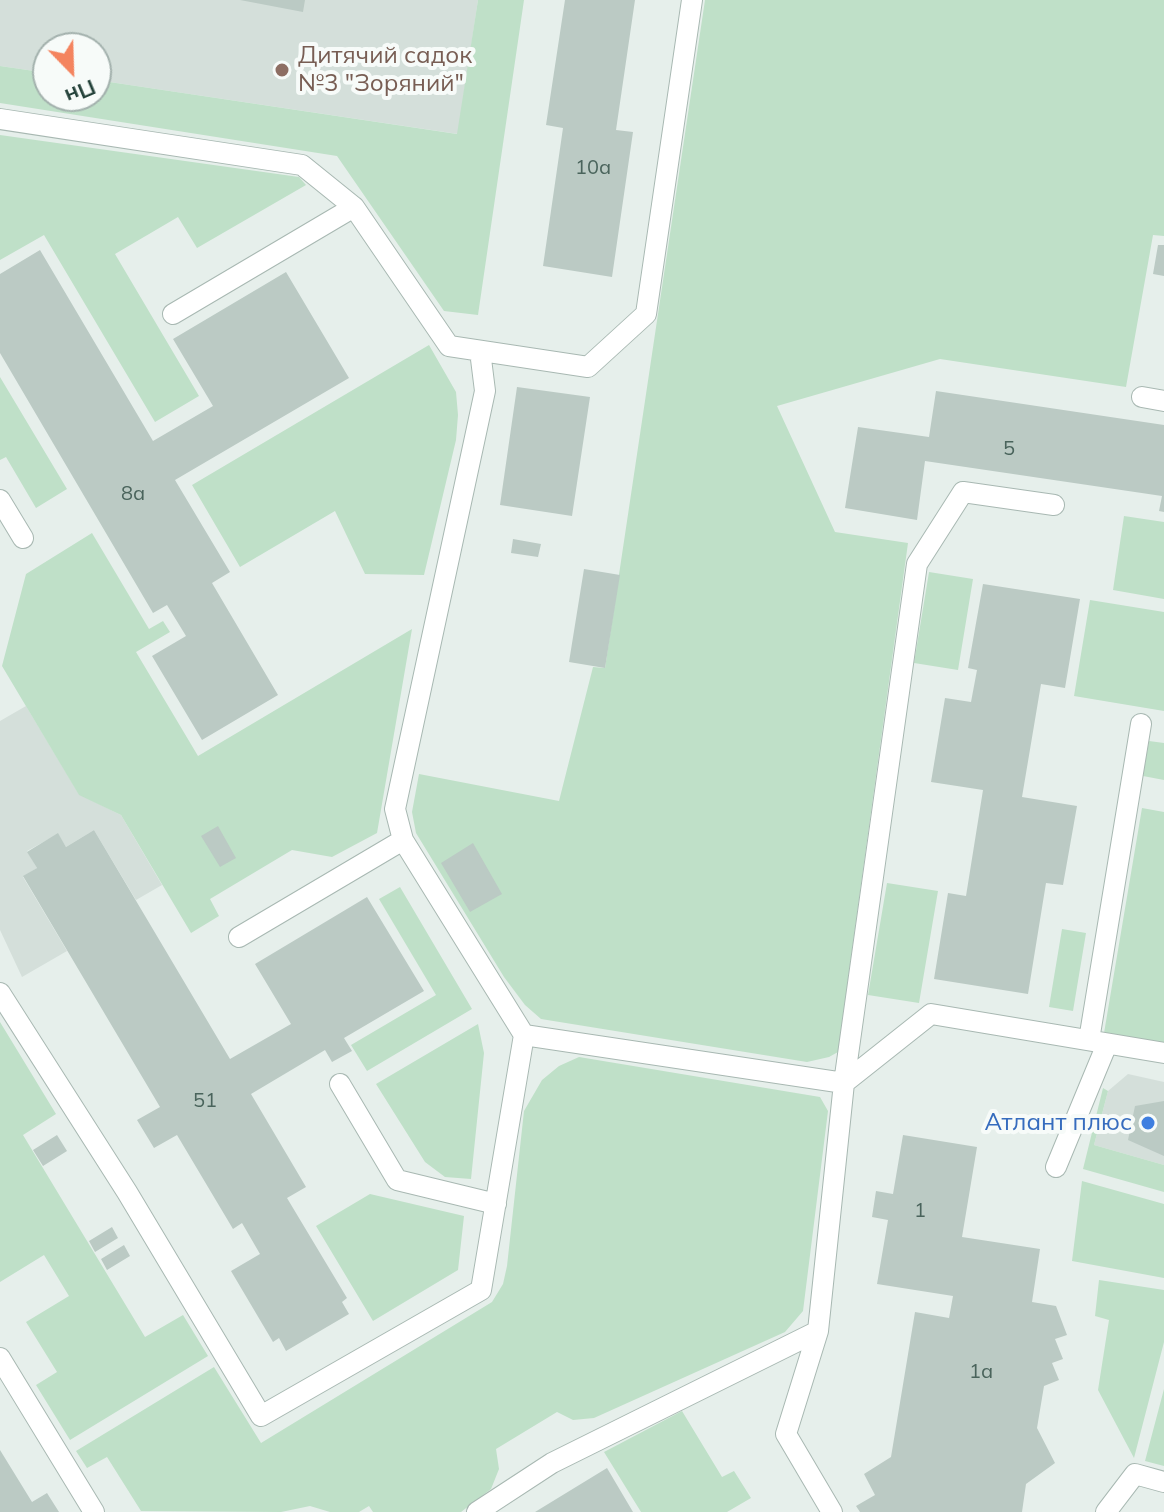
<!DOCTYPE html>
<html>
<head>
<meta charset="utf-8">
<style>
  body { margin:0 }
  #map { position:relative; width:1164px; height:1512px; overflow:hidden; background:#e6efeb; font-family:Mulish,sans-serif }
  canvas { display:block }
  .north { position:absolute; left:32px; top:32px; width:80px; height:80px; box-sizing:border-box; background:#f7fbf9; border:2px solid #a3b1ad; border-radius:50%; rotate:157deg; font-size:22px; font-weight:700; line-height:32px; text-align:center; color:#24423a }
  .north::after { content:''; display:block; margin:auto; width:28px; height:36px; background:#f4845f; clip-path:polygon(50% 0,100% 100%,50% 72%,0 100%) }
</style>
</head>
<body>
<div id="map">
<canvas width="1164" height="1512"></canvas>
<div class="north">Пн</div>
</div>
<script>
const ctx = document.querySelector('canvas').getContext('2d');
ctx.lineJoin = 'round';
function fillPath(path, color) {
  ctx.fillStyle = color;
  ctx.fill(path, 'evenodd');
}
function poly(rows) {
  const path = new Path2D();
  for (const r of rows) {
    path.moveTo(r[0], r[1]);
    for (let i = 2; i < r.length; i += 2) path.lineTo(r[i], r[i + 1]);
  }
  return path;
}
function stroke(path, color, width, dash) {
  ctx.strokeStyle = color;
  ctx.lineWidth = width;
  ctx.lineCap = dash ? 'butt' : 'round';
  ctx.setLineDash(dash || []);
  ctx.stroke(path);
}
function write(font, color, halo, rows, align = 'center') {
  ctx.font = font + ' Mulish,sans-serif';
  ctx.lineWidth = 8;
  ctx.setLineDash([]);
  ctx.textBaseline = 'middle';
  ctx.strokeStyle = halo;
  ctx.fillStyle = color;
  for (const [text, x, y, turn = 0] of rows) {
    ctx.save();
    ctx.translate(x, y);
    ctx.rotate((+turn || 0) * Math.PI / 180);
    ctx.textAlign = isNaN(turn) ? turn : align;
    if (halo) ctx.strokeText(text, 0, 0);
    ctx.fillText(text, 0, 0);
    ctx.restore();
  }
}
const built = poly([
  [0,0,478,0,458,134,96,80,96,48,48,48,48,73,0,66],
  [26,706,79,794,121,815,162,885,136,900,94,830,66,847,58,834,27,851,37,868,23,877,67,951,22,977,0,930,0,721],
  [1128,1074,1164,1082,1164,1165,1094,1145,1108,1091]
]);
const green = poly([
  [478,0,524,0,478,315,444,311,337,156,0,103,0,66,48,73,48,96,96,96,96,80,457,134],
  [705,0,1164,0,1164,236,1153,235,1126,387,940,359,777,406,835,532,908,543,838,1052,829,1057,807,1062,541,1019,525,1005,504,977,416,833,412,812,419,774,559,801,593,667,605,668],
  [0,135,299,177,306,185,197,248,178,217,115,254,199,396,155,422,44,235,0,260],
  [429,345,456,392,458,415,456,440,424,575,365,574,335,511,240,567,192,485],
  [0,377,67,489,36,508,6,457,0,460],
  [1124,516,1164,522,1164,599,1113,590],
  [92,533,149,629,163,621,170,632,136,652,198,756,412,629,377,833,332,857,292,850,210,899,219,916,191,933,121,815,79,795,2,666,26,574],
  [929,572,973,579,958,670,914,663],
  [1090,600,1164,612,1164,711,1074,696],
  [1149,741,1164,743,1164,780,1143,776],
  [1142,808,1164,812,1164,1043,1104,1033],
  [887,883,938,891,919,1003,868,995],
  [400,887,472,1009,367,1071,351,1045,436,995,379,899],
  [1062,929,1086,933,1073,1011,1049,1007],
  [0,1022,56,1114,23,1135,145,1337,183,1315,208,1356,70,1440,36,1385,57,1372,26,1322,69,1296,44,1255,0,1282],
  [478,1024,484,1053,471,1179,445,1177,425,1162,376,1084],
  [579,1057,820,1097,828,1111,803,1311,785,1332,594,1418,573,1420,557,1412,496,1449,499,1469,491,1489,461,1512,373,1512,369,1506,359,1512,330,1512,310,1506,281,1512,141,1511,107,1457,87,1468,76,1451,214,1367,261,1443,492,1302,503,1284,507,1266,524,1111,542,1080,559,1066],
  [1103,1088,1108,1091,1094,1145,1164,1165,1164,1192,1083,1169],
  [1082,1181,1164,1204,1164,1278,1072,1261],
  [370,1194,464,1216,458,1270,373,1321,316,1226],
  [1099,1280,1164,1290,1164,1342,1134,1458,1098,1390,1109,1320,1095,1316],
  [1164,1389,1164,1466,1145,1461],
  [682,1411,722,1477,734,1471,751,1498,727,1512,641,1512,604,1452]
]);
const building = poly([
  [240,0,305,0,303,12],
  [565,0,635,0,616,130,633,132,612,277,543,266,563,128,546,125],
  [1158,245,1164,245,1164,276,1153,274],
  [40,250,153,441,213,406,173,339,286,272,349,378,175,480,230,572,212,583,278,695,202,740,152,656,186,636,167,605,153,613,0,353,0,274],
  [517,387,590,397,572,516,500,505],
  [936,391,1164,425,1164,512,1159,511,1162,496,925,461,917,520,845,508,858,427,929,437],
  [513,539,541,544,538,557,511,553],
  [584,569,620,575,605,668,569,662],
  [983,584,1080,599,1065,688,1041,684,1022,797,1077,806,1063,885,1046,883,1028,994,934,979,948,893,966,896,983,790,931,782,945,698,971,702,977,670,968,668],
  [218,826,236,858,220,867,201,836],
  [94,830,230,1059,291,1024,255,964,367,897,424,991,344,1038,352,1051,332,1062,325,1050,251,1094,306,1187,287,1198,347,1298,342,1302,349,1314,286,1351,279,1338,273,1342,231,1271,260,1254,242,1223,233,1229,177,1135,154,1148,137,1120,160,1107,23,876,37,868,27,852,58,833,66,847],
  [473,843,502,894,470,912,441,863],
  [1164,1101,1164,1156,1128,1140,1135,1106],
  [57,1135,67,1151,43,1166,33,1150],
  [903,1135,977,1147,962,1237,1040,1249,1032,1302,1056,1306,1067,1335,1055,1339,1063,1359,1052,1363,1059,1380,1044,1386,1037,1428,1055,1463,1026,1484,1022,1512,860,1512,856,1506,875,1495,864,1474,891,1457,915,1312,949,1318,953,1296,877,1284,888,1220,872,1217,876,1191,893,1194],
  [112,1227,118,1238,95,1252,89,1241],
  [124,1245,130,1256,107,1270,101,1259],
  [0,1450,32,1502,47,1493,59,1512,0,1512],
  [607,1468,633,1512,535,1512]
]);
const lane = poly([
  [0,119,302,165,354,207,449,346,588,367,646,314,692,0],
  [173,314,354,207],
  [480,351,485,391,395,809,403,840,524,1035,844,1083,931,1014,1164,1053],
  [1142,397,1164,401],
  [0,500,23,538],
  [239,937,403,840],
  [0,993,127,1192,261,1416,481,1290,524,1035],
  [1089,1040,1141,724],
  [340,1084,397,1180,496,1204],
  [1056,1167,1107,1044],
  [0,1358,94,1512],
  [477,1512,552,1463,818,1331],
  [832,1512,786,1434,818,1331,844,1083,917,564,963,492,1054,505],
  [1106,1512,1135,1474,1164,1482]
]);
const markers = [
  [282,70,8,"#8d6e63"],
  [1148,1123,8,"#3f7fe0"]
];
const numberNames = [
  ["10а",593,168],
  ["5",1009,449],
  ["8а",133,494],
  ["51",205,1101],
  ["1",920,1211],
  ["1а",981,1372]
];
const educationNames = [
  ["Дитячий садок",298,56],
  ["№3 \"Зоряний\"",298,84]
];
const shopNames = [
  ["Атлант плюс",1132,1123]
];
fillPath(built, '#d4dfda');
fillPath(green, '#bfe0c8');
fillPath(building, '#bbcac4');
stroke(lane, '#a8b8b2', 22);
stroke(lane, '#fff', 20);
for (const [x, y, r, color] of markers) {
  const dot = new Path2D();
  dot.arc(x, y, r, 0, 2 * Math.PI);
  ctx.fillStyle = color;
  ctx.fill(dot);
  stroke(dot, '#f7fbf9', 3);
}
write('20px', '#4a645c', null, numberNames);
write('24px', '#785e54', '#f7fbf9', educationNames, 'left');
write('24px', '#366cbe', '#f7fbf9', shopNames, 'right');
</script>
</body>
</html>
